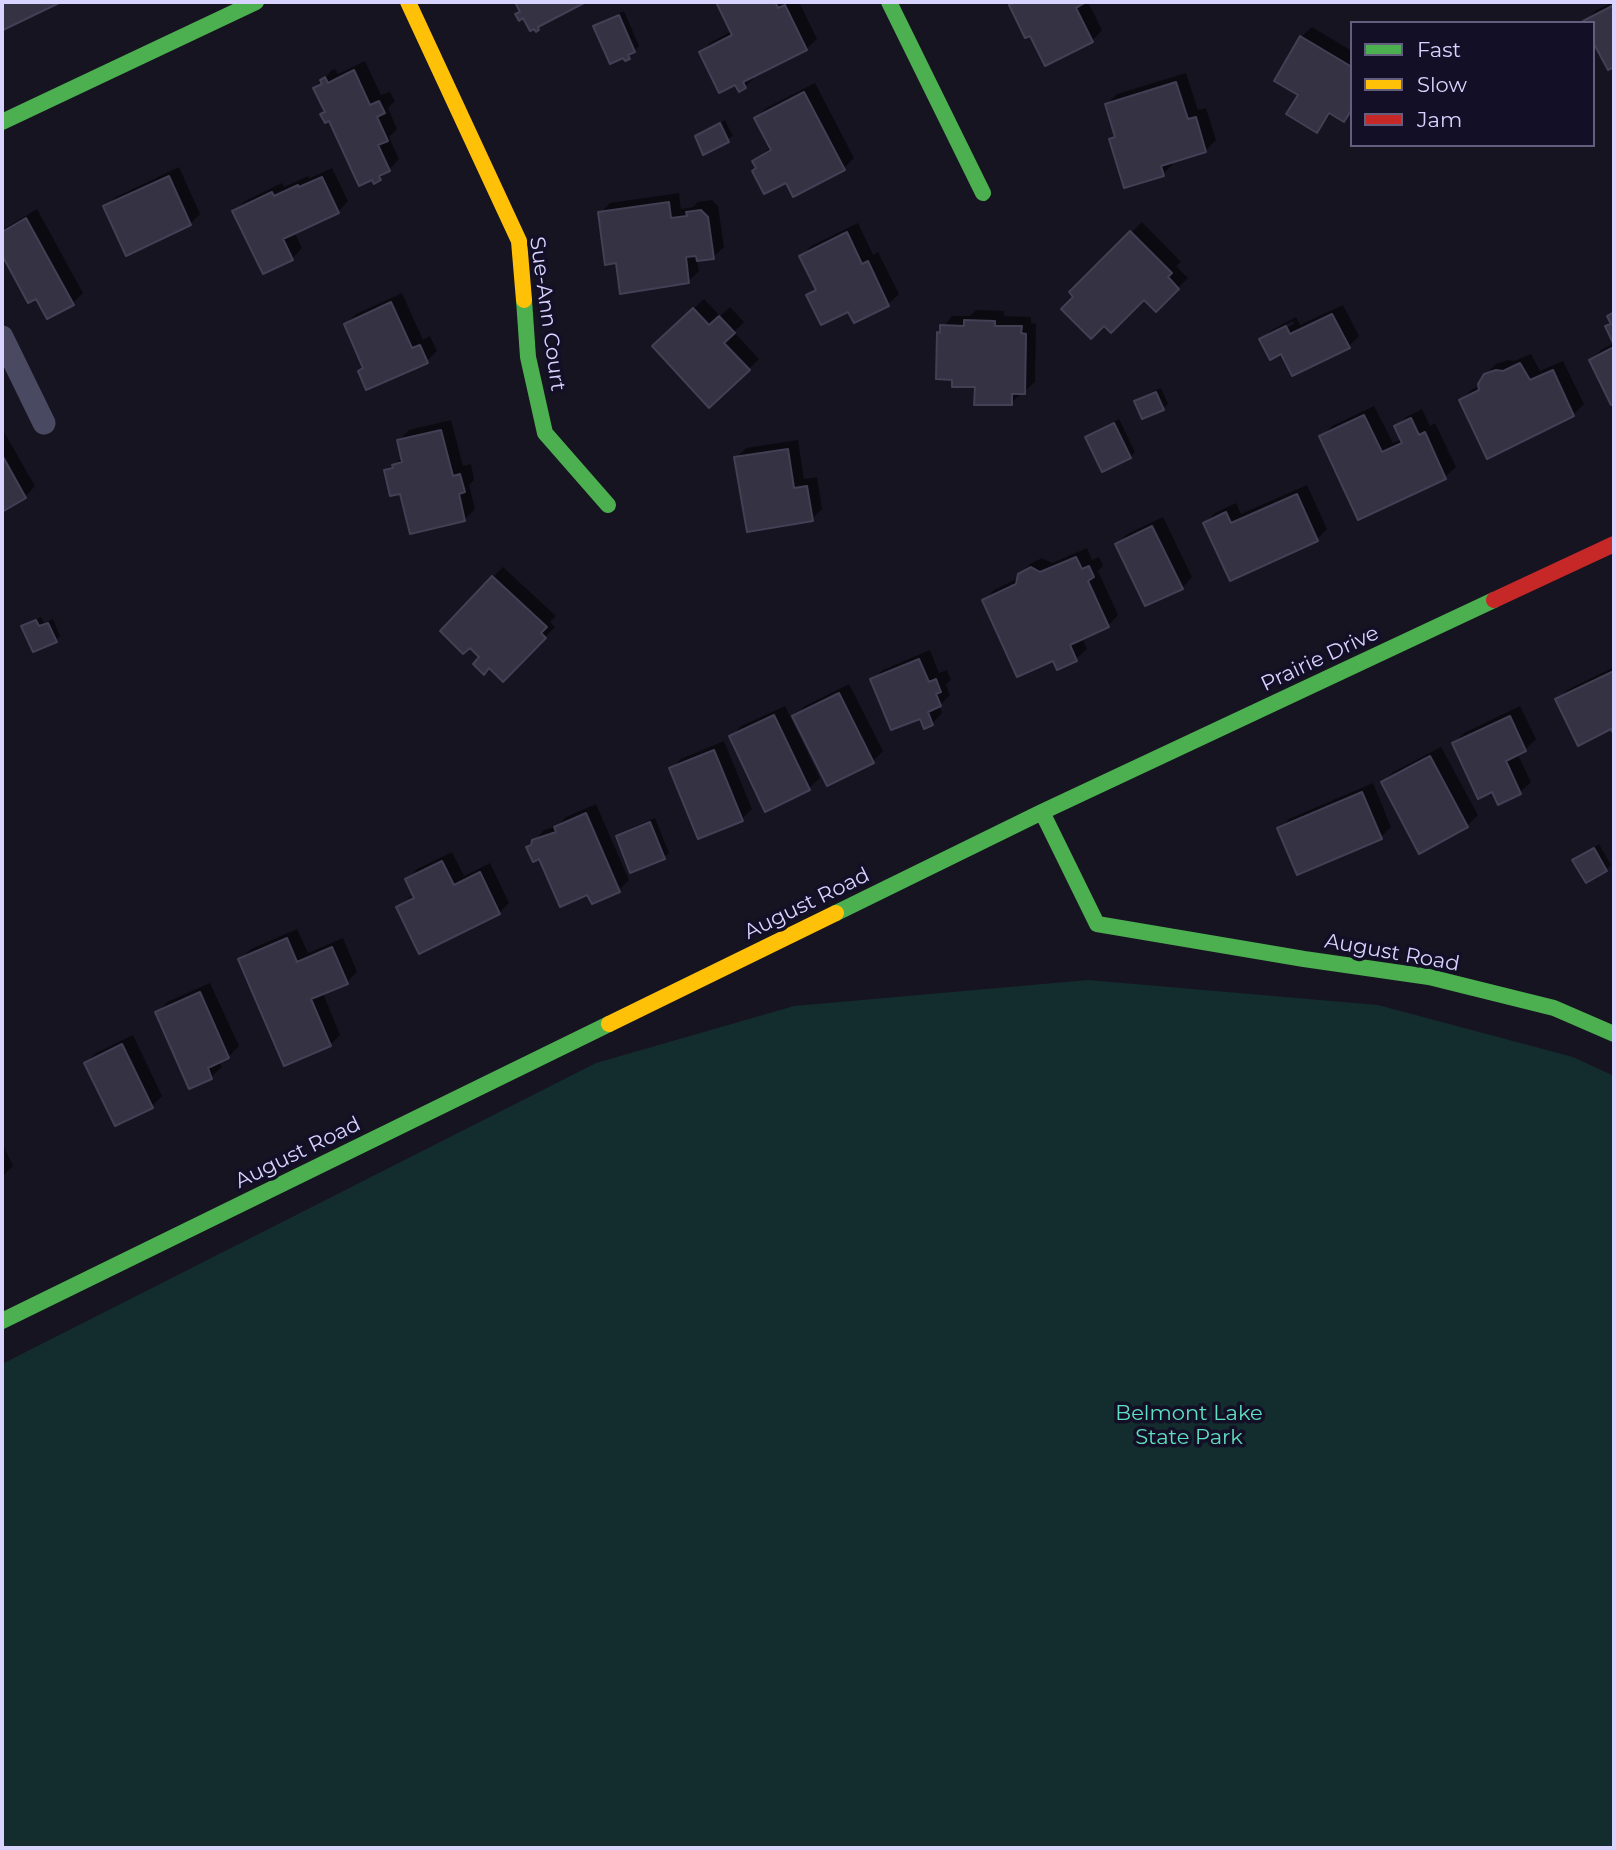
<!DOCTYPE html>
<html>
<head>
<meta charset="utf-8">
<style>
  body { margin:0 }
  #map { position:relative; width:1616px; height:1850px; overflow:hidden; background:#161421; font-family:Montserrat,sans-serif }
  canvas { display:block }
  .frame { position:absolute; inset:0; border:4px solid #d9d4ff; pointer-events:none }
  .legend { position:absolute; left:1350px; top:21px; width:245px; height:126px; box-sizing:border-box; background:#130f26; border:2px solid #625e7d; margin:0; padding:9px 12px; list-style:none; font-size:21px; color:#d9d4ff }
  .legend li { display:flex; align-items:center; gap:14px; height:35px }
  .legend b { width:35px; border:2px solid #625e7d }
</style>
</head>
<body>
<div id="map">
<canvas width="1616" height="1850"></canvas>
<div class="frame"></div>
<ul class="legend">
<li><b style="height:9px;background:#4caf50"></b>Fast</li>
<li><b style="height:9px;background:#ffc107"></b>Slow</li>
<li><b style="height:9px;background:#c62828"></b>Jam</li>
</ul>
</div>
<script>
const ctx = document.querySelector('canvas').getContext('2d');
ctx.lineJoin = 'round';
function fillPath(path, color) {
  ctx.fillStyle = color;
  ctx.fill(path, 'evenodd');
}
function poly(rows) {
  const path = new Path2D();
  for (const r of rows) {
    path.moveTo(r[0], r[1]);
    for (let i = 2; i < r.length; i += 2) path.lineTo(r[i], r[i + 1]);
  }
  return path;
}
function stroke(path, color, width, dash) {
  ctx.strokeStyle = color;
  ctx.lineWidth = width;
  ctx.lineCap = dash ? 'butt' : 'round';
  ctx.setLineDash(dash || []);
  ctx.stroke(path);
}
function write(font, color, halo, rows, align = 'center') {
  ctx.font = font + ' Montserrat,sans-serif';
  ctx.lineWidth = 7;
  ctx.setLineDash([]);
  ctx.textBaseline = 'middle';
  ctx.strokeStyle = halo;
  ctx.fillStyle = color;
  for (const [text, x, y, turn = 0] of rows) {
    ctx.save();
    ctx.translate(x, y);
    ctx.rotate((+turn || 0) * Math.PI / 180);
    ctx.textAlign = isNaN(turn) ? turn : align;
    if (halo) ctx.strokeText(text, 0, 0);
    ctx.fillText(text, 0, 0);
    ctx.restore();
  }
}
const green = poly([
  [1088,980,1378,1005,1573,1057,1614,1076,1614,1848,2,1848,2,1364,596,1063,794,1006]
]);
const shadow = poly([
  [2,2,57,2,4,27],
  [717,2,799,2,817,39,806,49,754,75,755,77,745,87,736,82,701,52,711,42,732,31],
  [1015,2,1088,2,1102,30,1092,41,1030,34,1011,6],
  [1613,2,1614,65,1609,68,1593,23,1585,21,1595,11],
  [624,11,639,46,626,59,596,26,600,22],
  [1312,27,1352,51,1352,112,1344,120,1332,113,1317,131,1301,37],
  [365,61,381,95,390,92,395,101,388,108,397,129,389,137,399,159,380,179,329,118,322,114,326,110,315,88,332,70,335,69,338,74],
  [1186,73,1198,110,1206,108,1216,140,1205,151,1173,161,1173,164,1163,174,1111,140,1116,135,1107,104,1117,94],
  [815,83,854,158,844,168,794,194,787,181,758,168,754,161,771,147,756,118,766,108],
  [725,120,733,136,704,153,697,137],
  [179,167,200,214,190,224,105,207,116,197],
  [332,168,348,201,338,212,294,232,302,248,292,259,234,211,245,201,282,183,284,187,308,176,310,178],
  [679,193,681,209,693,207,698,202,712,200,718,206,724,247,713,257,697,260,699,271,688,282,600,213,610,203],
  [37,209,83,293,73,303,36,296,28,300,2,252,2,230],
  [1142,222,1181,262,1176,266,1188,278,1156,310,1144,298,1076,297,1071,292],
  [858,223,873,255,878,252,899,294,888,304,854,321,849,310,809,295,816,287,801,256,811,246],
  [402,293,423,340,430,336,437,351,427,361,365,367,346,324,356,314],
  [704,299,720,316,730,307,744,322,734,332,759,359,749,369,664,336],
  [1343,305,1359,336,1349,346,1282,352,1261,340,1272,330,1296,317,1300,325],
  [1293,321,1294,324,1271,336,1271,332],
  [976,310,1004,311,1004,316,1031,317,1031,323,1036,324,1035,382,1011,403,977,385,953,378,939,333,952,316,970,316],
  [1614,343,1614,401,1612,402,1591,360,1601,350],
  [1531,354,1540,371,1563,361,1584,404,1573,415,1461,400,1471,390,1480,386,1485,375,1496,364,1508,360,1514,361],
  [1161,388,1168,404,1163,408,1136,402,1140,397],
  [1374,406,1393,443,1402,439,1396,427,1406,417,1422,409,1430,426,1435,423,1456,467,1445,477,1359,518,1321,437,1332,426],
  [1119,419,1135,452,1130,457,1087,437,1091,433],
  [451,420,463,466,471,464,474,480,469,485,475,509,465,519,401,491,386,471,403,457,399,441,409,430],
  [2,428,35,486,25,497,2,510],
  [798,440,804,479,817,477,822,509,812,519,736,458,746,448],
  [1307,485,1327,529,1317,539,1205,523,1215,513,1236,503,1241,514],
  [1163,517,1192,577,1182,588,1117,544,1127,534],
  [1087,548,1092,560,1099,557,1103,566,1098,571,1118,615,1108,626,1082,638,1087,649,1076,659,1058,667,1054,658,984,600,994,590,1019,578,1020,574,1030,564,1042,558,1052,563],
  [503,567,556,616,550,622,555,627,503,679,482,657,456,614],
  [41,617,44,623,53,619,60,636,56,640,23,627],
  [930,650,939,673,947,670,951,680,946,684,950,695,939,706,942,713,932,724,872,680,883,670],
  [1614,667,1614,731,1612,727,1557,700,1567,690],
  [849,684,883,751,873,761,794,717,805,706],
  [785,706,820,778,809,788,766,809,731,737,741,726],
  [1520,706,1536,739,1525,750,1517,753,1531,782,1520,792,1499,802,1493,790,1454,743,1464,733],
  [724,741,752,809,742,819,671,769,681,759],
  [1441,747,1478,815,1467,826,1383,782,1393,772],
  [1373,783,1391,827,1381,837,1279,829,1289,819],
  [596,804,629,880,619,890,588,893,528,848,544,830,557,826,566,817],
  [655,818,669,853,664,857,618,837,622,832],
  [1599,844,1611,865,1606,870,1575,860],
  [452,852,464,876,490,863,509,903,499,913,398,907,414,894,407,880,417,869],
  [297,929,308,953,343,938,357,972,347,982,323,993,340,1035,330,1045,240,959,251,949],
  [210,983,239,1046,228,1057,219,1061,222,1067,211,1077,157,1013,167,1002],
  [133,1035,162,1096,152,1106,86,1063,96,1053],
  [2,1142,13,1166,2,1177]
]);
const building = poly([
  [2,2,61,2,3,30,2,2],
  [515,2,586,2,538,27,539,30,536,32,534,29,530,31,523,18,519,21,515,14,520,12,515,2],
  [716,2,775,2,778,8,785,5,807,50,743,82,746,88,739,92,735,85,719,93,699,52,732,35,716,2],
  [1016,2,1086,2,1076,8,1093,42,1045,66,1030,36,1025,38,1009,5,1016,2],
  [1614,5,1614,67,1608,70,1593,42,1593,23,1584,23,1583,21,1614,5],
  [619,15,635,52,628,55,630,59,625,61,623,58,610,64,593,26,619,15],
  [1300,36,1352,67,1352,109,1344,122,1329,113,1317,133,1286,114,1298,95,1274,81,1300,36],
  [354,70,370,105,379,101,385,113,377,117,388,141,378,145,390,171,379,176,381,180,374,184,372,180,359,186,329,121,325,123,320,114,325,112,313,88,322,84,320,80,325,77,328,83,354,70],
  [1176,82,1188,119,1196,117,1206,152,1161,166,1164,176,1124,188,1109,139,1115,137,1105,104,1176,82],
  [804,92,845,170,793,197,786,183,764,194,752,171,756,168,752,161,771,150,754,118,804,92],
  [720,123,729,142,703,155,695,136,720,123],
  [169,176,191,225,126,256,103,206,169,176],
  [322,177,339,213,283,239,293,260,263,274,232,211,272,192,274,196,298,185,299,187,322,177],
  [669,202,671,218,687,216,686,212,701,210,708,217,714,259,697,261,696,256,686,257,689,283,620,294,616,263,605,265,598,212,669,202],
  [26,218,74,305,47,319,36,299,28,303,2,255,2,232,26,218],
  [1130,231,1172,273,1168,277,1179,289,1156,312,1144,300,1111,333,1104,326,1091,339,1061,309,1073,297,1069,292,1130,231],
  [847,232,862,264,868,261,889,306,854,323,848,312,821,325,806,295,816,290,799,256,847,232],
  [391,302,412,348,420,345,428,363,366,390,358,371,363,368,344,324,391,302],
  [693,308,709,325,719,316,735,333,724,343,750,370,709,408,652,346,693,308],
  [1614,312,1614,345,1605,326,1611,324,1607,316,1614,312],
  [1332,314,1350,348,1292,376,1281,354,1270,360,1259,339,1286,326,1290,334,1332,314],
  [964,320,995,321,995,326,1022,326,1021,333,1026,334,1025,394,1012,394,1012,405,974,405,975,387,952,387,952,380,936,379,937,332,940,333,940,325,964,326,964,320],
  [1614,347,1614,403,1611,405,1589,360,1614,347],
  [1520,363,1530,380,1553,370,1574,416,1487,459,1459,400,1479,390,1478,384,1484,374,1496,370,1503,371,1520,363],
  [1156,392,1164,410,1142,419,1134,401,1156,392],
  [1364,415,1382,452,1402,443,1394,426,1411,418,1419,435,1425,432,1446,479,1358,520,1319,436,1364,415],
  [1114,423,1131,458,1102,472,1085,437,1114,423],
  [441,430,453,476,460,474,465,492,459,494,465,521,410,534,400,494,390,496,384,470,393,468,392,465,402,462,397,440,441,430],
  [788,449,794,488,807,486,813,521,747,532,734,457,788,449],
  [2,455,26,498,2,512,2,455],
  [1297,494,1318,541,1230,581,1203,523,1226,512,1231,523,1297,494],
  [1152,526,1183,589,1145,606,1115,544,1152,526],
  [1076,557,1082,569,1089,566,1094,577,1088,581,1109,627,1070,645,1077,661,1057,670,1053,661,1017,677,982,600,1016,584,1018,574,1031,567,1040,572,1076,557],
  [492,576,547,627,541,633,546,638,503,682,489,668,484,675,473,664,479,657,470,648,463,654,440,631,492,576],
  [36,620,39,626,48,623,57,642,33,652,21,626,36,620],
  [919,659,929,682,936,679,941,692,936,694,941,706,928,712,933,725,924,729,920,719,891,730,870,679,919,659],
  [1614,671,1614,735,1611,729,1578,746,1555,699,1614,671],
  [839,693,874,763,827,786,792,716,839,693],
  [774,715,810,790,765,812,729,736,774,715],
  [1510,716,1526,751,1506,761,1521,794,1498,805,1492,792,1478,799,1452,743,1510,716],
  [714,750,743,821,698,839,669,768,714,750],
  [1430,756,1468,827,1419,854,1381,782,1430,756],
  [1362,792,1382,839,1297,875,1277,828,1362,792],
  [586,813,620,892,592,904,587,895,560,907,539,859,533,862,526,847,531,845,532,840,556,832,554,827,586,813],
  [650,822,665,859,630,873,616,836,650,822],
  [1594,848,1607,871,1586,883,1572,860,1594,848],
  [442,861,454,885,480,872,500,914,419,954,396,907,414,898,405,879,442,861],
  [287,938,297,962,332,947,348,984,311,999,331,1046,284,1066,238,959,287,938],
  [200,992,229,1058,208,1068,212,1079,189,1089,155,1012,200,992],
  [122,1044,153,1108,115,1126,84,1063,122,1044]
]);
const lane = poly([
  [2,337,44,423]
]);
const fast = poly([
  [889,2,983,193],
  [2,122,256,2],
  [524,300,528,357,545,433,608,505],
  [1042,812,1097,924,1304,959,1429,977,1554,1008,1614,1034],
  [836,913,1042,812,1494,600],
  [2,1321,609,1024]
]);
const slow = poly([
  [408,2,519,241,524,300],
  [609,1024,836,913]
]);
const jam = poly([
  [1494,600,1614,544]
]);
const streetNames = [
  ["Sue-Ann Court",547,314,82],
  ["Prairie Drive",1320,659,-25],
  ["August Road",807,904,-26],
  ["August Road",1392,953,10],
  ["August Road",298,1153,-26]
];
const parkNames = [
  ["Belmont Lake",1189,1414],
  ["State Park",1189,1438]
];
fillPath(green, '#132c2d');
fillPath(shadow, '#0007');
fillPath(building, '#343243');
stroke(building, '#433f54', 2);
stroke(lane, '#4a4962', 23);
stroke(fast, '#4caf50', 16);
stroke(slow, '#ffc107', 16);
stroke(jam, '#c62828', 16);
write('21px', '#d9d4ff', '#130f26', streetNames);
write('21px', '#5fe0c0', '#130f26', parkNames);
</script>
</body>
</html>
